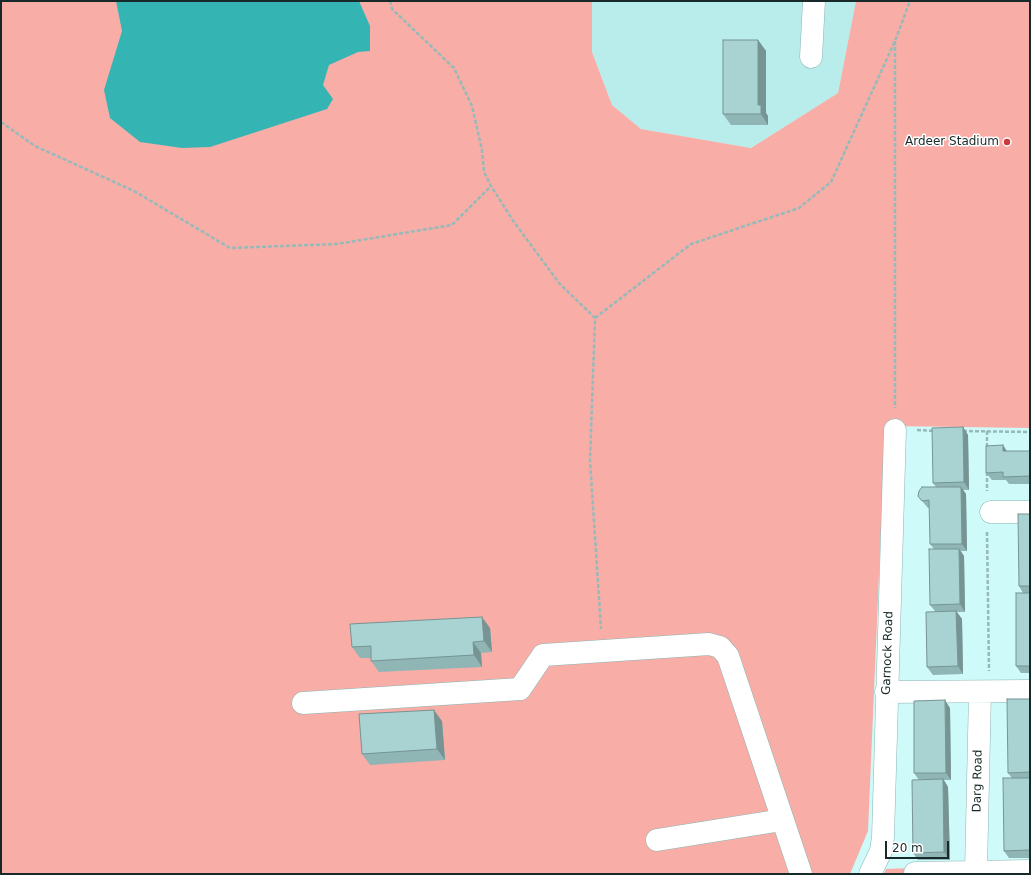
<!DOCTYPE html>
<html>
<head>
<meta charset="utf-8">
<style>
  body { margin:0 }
  #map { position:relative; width:1031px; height:875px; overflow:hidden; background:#cefaf9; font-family:"DejaVu Sans",sans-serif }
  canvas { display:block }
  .frame { position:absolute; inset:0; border:2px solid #182929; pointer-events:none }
  .scale { position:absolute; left:885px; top:841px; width:64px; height:18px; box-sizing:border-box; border:2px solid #182929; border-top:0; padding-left:5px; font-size:12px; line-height:14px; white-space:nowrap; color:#182929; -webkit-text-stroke:3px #fff; paint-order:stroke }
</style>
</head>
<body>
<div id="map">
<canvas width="1031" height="875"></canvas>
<div class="frame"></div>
<div class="scale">20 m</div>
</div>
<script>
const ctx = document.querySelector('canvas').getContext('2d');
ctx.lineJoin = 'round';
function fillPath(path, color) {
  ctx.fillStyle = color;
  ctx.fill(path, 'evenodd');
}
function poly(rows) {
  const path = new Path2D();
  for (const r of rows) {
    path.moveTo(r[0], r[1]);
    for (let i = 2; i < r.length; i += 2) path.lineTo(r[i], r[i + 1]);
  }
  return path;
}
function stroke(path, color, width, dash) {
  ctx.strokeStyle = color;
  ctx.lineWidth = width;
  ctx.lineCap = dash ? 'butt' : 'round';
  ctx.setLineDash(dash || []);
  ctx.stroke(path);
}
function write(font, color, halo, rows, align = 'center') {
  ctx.font = font + ' "DejaVu Sans",sans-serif';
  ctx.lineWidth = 3;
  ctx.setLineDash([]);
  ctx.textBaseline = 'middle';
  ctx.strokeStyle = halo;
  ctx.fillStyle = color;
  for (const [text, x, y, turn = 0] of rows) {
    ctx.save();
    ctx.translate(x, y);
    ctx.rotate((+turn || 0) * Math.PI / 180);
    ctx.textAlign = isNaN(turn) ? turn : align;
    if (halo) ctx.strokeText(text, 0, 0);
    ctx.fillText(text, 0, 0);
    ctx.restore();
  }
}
const built = poly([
  [592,1,856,1,838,93,751,148,641,129,612,105,592,52]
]);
const green = poly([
  [1,1,592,1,592,52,612,105,641,129,751,148,838,93,856,1,1030,1,1030,428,890,426,885,435,868,831,850,874,1,874],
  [912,868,912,874,884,874,886,869]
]);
const water = poly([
  [116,1,359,1,370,26,370,51,358,52,329,65,323,85,333,99,327,109,210,147,182,148,140,142,110,118,104,90,122,31]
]);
const path = poly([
  [390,1,392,9,454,68,472,106,482,150,484,172,491,186,514,222,559,283,595,318,590,460,601,629],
  [895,41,895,408],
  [1,122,35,146,134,191,230,248,337,244,452,225,491,186],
  [595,318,691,244,799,208,831,182,895,41,910,1],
  [917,430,936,431],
  [963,431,1030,432],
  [987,431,987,449],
  [987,472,987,491],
  [987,532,989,671]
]);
const minor = poly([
  [811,57,814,1],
  [991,512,1030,512],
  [886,692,1030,691],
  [303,703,520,689,543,655,709,644,720,647,728,656,801,874],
  [657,840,782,820],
  [976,871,980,692],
  [915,873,1030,871],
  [870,874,881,851,883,837,895,430]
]);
const wall = poly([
  [758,40,766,51,766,113,768,116,768,125,731,125,723,114],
  [963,427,968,435,969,490,963,490,966,494,967,551,961,551,964,556,965,612,957,612,962,619,963,674,933,675,927,667,935,611,930,605,934,549,930,544,930,508,928,508,918,496,936,487,933,483],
  [1003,445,1006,451,1030,451,1030,484,1009,484,1006,480,992,480,986,473],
  [1030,514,1030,673,1021,673,1016,666,1023,593,1019,586],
  [490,628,492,652,481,653,482,667,379,672,371,661,371,658,360,658,352,647],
  [1030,699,1030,858,1009,858,1004,851,1012,778,1008,773],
  [950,708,951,780,944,780,948,787,950,860,918,860,913,853,919,780,914,773],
  [442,721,445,760,370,765,362,754]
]);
const shadedWall = poly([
  [758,40,766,51,766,113,768,116,768,125,761,114,758,105],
  [963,427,968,435,969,490,964,482],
  [1003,445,1008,453,1003,451],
  [961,487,966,494,967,551,962,544],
  [959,549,964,556,965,612,960,604],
  [956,611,962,619,963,674,958,666],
  [482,617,490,628,492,652,484,641],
  [473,642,481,653,482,667,474,655],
  [945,700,950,708,951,780,946,773],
  [434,710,442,721,445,760,437,749],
  [943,779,948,787,950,860,944,852]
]);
const building = poly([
  [723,40,758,40,758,105,761,105,761,114,723,114,723,40],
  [963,427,964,482,933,483,932,428,963,427],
  [1003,445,1003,451,1030,451,1030,476,1003,477,1003,472,986,473,986,446,1003,445],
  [922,487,961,487,962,544,930,544,929,500,922,501,918,496,919,491,922,487],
  [1018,514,1030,514,1030,586,1019,586,1018,514],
  [929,549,959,549,960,604,930,605,929,549],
  [1016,593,1030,593,1030,666,1016,666,1016,593],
  [956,611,958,666,927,667,926,612,956,611],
  [482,617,484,641,473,642,474,655,371,661,371,646,352,647,350,624,482,617],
  [1007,699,1030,699,1030,772,1008,773,1007,699],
  [945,700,946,773,914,773,914,701,945,700],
  [434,710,437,749,362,754,359,714,434,710],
  [1003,778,1030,778,1030,850,1004,851,1003,778],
  [943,779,944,852,913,853,912,780,943,779]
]);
const markers = [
  [1007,142,4,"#c93a3c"]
];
const poiNames = [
  ["Ardeer Stadium",999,142]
];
const streetNames = [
  ["Garnock Road",888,653,-88],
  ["Darg Road",978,781,-89]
];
fillPath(built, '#b8edec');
fillPath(green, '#f8aea7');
fillPath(water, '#34b4b3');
stroke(minor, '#8ab4b3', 23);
stroke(path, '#96b9b9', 2.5, [4, 2]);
stroke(minor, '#fff', 22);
fillPath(wall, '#90b5b5');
fillPath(shadedWall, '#769493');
fillPath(building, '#a8d3d2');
stroke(building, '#769493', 1);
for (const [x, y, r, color] of markers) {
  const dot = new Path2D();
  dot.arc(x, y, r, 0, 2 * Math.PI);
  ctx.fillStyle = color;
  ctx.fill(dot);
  stroke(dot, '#fff', 1.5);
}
write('12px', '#182929', '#fff', poiNames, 'right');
write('12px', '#182929', '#fff', streetNames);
</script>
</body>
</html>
